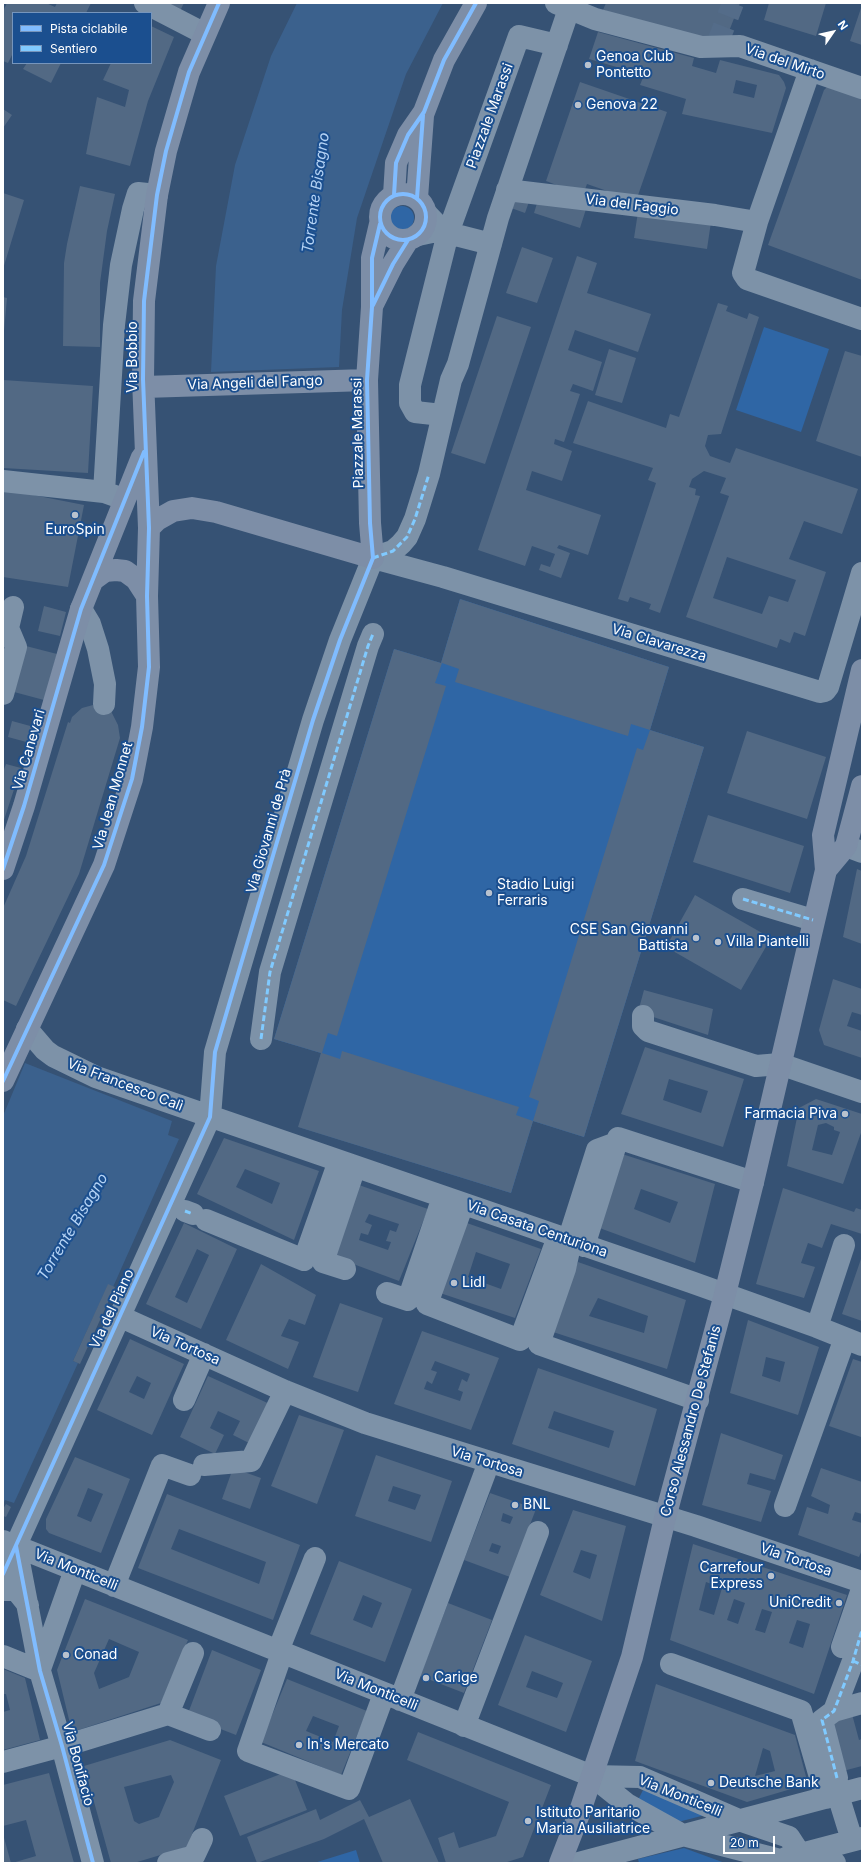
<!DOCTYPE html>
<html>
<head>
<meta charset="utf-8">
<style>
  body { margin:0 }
  #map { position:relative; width:865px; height:1866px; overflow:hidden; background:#365274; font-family:Inter,sans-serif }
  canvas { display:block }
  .frame { position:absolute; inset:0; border:4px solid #fff; pointer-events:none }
  .legend { position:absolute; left:12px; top:12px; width:140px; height:52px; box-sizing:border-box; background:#1b4f8f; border:1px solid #7695bc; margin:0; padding:5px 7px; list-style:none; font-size:12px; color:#fff }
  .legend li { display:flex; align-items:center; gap:8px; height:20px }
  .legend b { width:20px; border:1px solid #7695bc }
  .north { position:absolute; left:813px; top:12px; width:40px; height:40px; -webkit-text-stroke:3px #1b4f8f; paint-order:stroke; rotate:56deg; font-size:11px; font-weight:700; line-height:16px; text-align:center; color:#fff }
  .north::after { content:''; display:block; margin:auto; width:14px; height:18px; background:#fff; clip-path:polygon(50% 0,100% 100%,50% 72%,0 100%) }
  .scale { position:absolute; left:723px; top:1836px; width:52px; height:18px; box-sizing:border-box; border:2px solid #fff; border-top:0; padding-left:5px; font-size:12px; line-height:14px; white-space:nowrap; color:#fff; -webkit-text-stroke:3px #1b4f8f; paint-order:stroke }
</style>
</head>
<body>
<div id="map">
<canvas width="865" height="1866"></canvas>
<div class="frame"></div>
<ul class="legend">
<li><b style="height:5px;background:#80bcff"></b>Pista ciclabile</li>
<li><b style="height:5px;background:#80caff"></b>Sentiero</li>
</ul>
<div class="north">N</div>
<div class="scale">20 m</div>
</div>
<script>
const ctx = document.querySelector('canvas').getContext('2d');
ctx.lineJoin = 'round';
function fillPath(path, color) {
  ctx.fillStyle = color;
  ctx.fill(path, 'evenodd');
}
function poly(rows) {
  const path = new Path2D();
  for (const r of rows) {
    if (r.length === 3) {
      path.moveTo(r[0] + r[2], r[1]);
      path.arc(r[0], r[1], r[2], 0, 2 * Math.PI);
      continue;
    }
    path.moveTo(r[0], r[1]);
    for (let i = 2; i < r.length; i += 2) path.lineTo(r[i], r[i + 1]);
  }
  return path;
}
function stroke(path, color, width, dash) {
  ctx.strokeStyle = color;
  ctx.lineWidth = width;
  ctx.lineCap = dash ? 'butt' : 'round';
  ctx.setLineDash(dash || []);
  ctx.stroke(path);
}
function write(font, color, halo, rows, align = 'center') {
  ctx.font = font + ' Inter,sans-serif';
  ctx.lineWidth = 4;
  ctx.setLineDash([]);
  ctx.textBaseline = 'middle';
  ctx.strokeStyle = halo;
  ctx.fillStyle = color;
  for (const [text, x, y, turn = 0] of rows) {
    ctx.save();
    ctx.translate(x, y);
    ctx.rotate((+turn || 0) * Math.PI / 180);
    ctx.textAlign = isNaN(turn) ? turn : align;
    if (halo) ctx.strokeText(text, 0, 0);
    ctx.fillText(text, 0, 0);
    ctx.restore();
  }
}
const green = poly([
  [402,218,12],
  [764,327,829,349,801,432,736,410],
  [460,599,669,667,650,730,704,747,584,1137,533,1121,511,1193,302,1128,321,1053,274,1039,394,649,441,663],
  [643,1790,709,1814,678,1822,638,1800],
  [684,1848,725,1863,639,1863,638,1859],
  [356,1850,360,1863,314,1863]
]);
const water = poly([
  [297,3,443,3,406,74,357,218,342,310,339,367,211,372,216,266,235,165,271,56],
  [25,1063,172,1121,168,1135,179,1139,113,1287,108,1285,73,1361,78,1363,14,1503,5,1500,3,1504,3,1116]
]);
const building = poly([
  [7,3,46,3,55,7,57,3,91,3,86,13,13,13,13,53,8,63,3,61,3,11],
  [164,3,184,3,180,11],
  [606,3,740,3,724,44,703,42,603,10],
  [769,3,826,3,816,36,764,20],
  [862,5,862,45,850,41],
  [151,26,174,37,148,101,130,166,86,154,97,97,125,107,129,90,103,80,111,63,151,63],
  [598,32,694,58,692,66,716,73,720,60,779,75,784,82,786,88,772,133,682,114,686,99,640,85,644,75,589,59],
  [736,80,757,85,754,98,733,93],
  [27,63,61,63,51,83,23,69],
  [580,82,667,112,636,201,587,184,583,195,546,181],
  [827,87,862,92,862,280,768,245,824,90],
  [3,109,12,115,3,128],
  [80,186,115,194,107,231,100,283,100,347,63,346,64,263,67,244],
  [3,193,24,200,3,269],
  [514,197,530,199,525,213,511,208],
  [538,200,587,206,580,228,534,213],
  [638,212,711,222,707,249,634,238],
  [522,247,553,258,537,303,506,293],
  [577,256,597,263,587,293,651,314,638,352,575,330,568,350,602,362,593,391,573,384,570,391,580,394,564,442,555,439,554,444,572,451,562,481,532,471,526,490,601,515,588,555,559,545,557,548,570,553,561,578,539,570,541,564,550,567,555,554,532,546,525,566,478,550],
  [3,297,7,298,4,331,3,331],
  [718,303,728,306,726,311,747,319,749,313,759,317,721,434,708,435,705,446,710,456,730,463,736,448,858,489,842,534,804,521,789,559,826,572,805,636,794,632,790,643,780,639,777,648,686,617,729,496,720,493,726,478,704,471,692,479,689,487,696,489,695,495,700,496,660,613,649,609,651,604,630,597,628,602,618,599,656,483,648,480,653,468,573,443,588,401,666,428,670,414,679,417],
  [727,557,796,580,788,602,769,596,762,614,713,598],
  [497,316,531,327,485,464,451,453],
  [609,349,636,358,622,403,595,395],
  [845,351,862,356,862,457,816,441],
  [3,380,93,386,88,473,3,468],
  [3,489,84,505,68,587,3,577],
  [460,599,669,667,650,730,704,747,584,1137,533,1121,539,1101,529,1097,637,748,643,750,650,730,631,724,628,736,455,682,459,669,442,663,435,683,446,686,337,1036,328,1033,322,1053,340,1059,342,1051,519,1107,516,1115,533,1121,511,1193,298,1127,321,1053,274,1039,394,649,441,663],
  [44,606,66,612,60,636,38,631],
  [26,646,57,654,44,700,14,692],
  [93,705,111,711,118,725,120,738,79,874,16,1006,3,1000,3,908,26,856,68,722,70,723,72,717,82,708],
  [12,721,34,727,30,743,8,737],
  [747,731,826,757,807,819,727,793],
  [6,764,21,768,3,823,3,772],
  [708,815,804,846,790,893,693,862],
  [857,869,862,871,862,944,843,937],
  [695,895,771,938,741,990,666,947],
  [833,979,862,989,862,1015,852,1012,847,1026,862,1031,862,1058,824,1045,819,1030],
  [644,990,713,1009,708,1035,638,1012],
  [645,1047,744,1079,723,1147,621,1114],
  [669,1079,708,1091,701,1113,663,1100],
  [816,1099,862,1114,862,1130,843,1184,787,1166,799,1108],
  [826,1123,834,1127,834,1130,840,1132,832,1155,812,1150,818,1125],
  [224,1138,319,1171,294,1240,197,1194],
  [245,1169,280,1183,272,1204,236,1187],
  [619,1153,715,1184,695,1263,594,1226],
  [641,1189,678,1202,670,1223,634,1209],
  [356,1184,428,1209,399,1281,329,1255],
  [369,1214,399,1224,396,1232,390,1230,386,1241,391,1242,388,1250,359,1240,361,1233,368,1235,372,1225,365,1222],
  [783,1188,854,1212,856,1208,862,1210,862,1234,831,1224,822,1248,808,1243,801,1263,815,1267,804,1298,756,1284],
  [464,1222,541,1249,515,1318,437,1292],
  [476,1252,510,1264,501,1289,468,1277],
  [184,1223,237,1249,201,1329,146,1304],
  [197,1249,209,1255,187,1303,175,1297],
  [862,1256,862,1321,842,1314],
  [578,1262,686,1300,667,1369,553,1332],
  [598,1298,648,1316,644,1333,589,1316],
  [261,1264,316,1295,305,1325,289,1319,281,1336,299,1342,288,1369,226,1340],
  [108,1284,115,1287,80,1364,73,1361],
  [340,1303,383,1318,358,1392,313,1377],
  [748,1320,819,1347,798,1415,730,1393],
  [766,1357,785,1362,780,1382,762,1376],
  [422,1331,499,1358,471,1430,394,1404],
  [435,1361,470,1374,467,1382,462,1379,458,1390,463,1392,460,1401,424,1389,427,1381,432,1384,437,1372,431,1370],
  [130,1339,184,1364,152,1435,97,1410],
  [137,1376,151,1383,144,1399,129,1392],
  [853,1359,862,1362,861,1437,829,1426],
  [538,1368,657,1409,635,1486,512,1444],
  [554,1411,614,1431,609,1448,548,1428],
  [208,1376,272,1405,253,1445,233,1435,240,1421,218,1411,210,1428,224,1435,215,1454,180,1437],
  [299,1415,344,1430,317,1504,271,1486],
  [721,1433,783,1455,775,1480,750,1473,747,1484,771,1491,761,1522,702,1505],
  [376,1455,452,1481,431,1542,355,1516],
  [393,1486,421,1495,415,1510,388,1501],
  [75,1457,130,1479,101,1553,49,1533,46,1529,46,1519],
  [88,1488,103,1494,91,1522,77,1516],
  [233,1468,261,1478,250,1509,222,1499],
  [821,1468,862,1482,862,1514,855,1512,852,1520,862,1523,862,1550,859,1557,798,1535,807,1507,828,1514,830,1505,811,1496],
  [490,1493,536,1509,510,1577,464,1560],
  [503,1513,513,1517,510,1524,501,1521],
  [492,1543,501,1546,498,1554,489,1551],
  [167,1494,300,1545,273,1620,138,1568],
  [179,1529,266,1562,259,1584,171,1549],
  [6,1504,11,1507,6,1517,3,1516,3,1509],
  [573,1510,626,1526,602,1621,540,1595],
  [581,1550,597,1555,590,1579,573,1572],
  [693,1544,847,1595,814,1694,670,1640],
  [706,1582,722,1588,714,1615,699,1610],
  [734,1599,745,1603,738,1624,727,1620],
  [762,1609,772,1612,765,1633,755,1630],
  [797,1620,810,1624,803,1648,789,1643],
  [339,1561,412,1589,385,1662,310,1634],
  [363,1595,382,1603,372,1628,353,1620],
  [85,1599,188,1640,161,1703,72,1732,57,1670],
  [109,1639,139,1652,129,1677,99,1689,94,1673],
  [448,1603,492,1620,464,1693,420,1676],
  [525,1635,592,1661,566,1732,498,1705],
  [532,1671,563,1683,557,1698,526,1687],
  [212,1650,261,1670,236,1735,187,1716],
  [3,1669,25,1678,40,1740,3,1750,3,1712,10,1710,6,1694,3,1694],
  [287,1679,367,1711,341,1775,261,1742],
  [313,1716,339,1726,333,1742,306,1731],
  [656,1684,795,1735,808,1784,747,1802,635,1761],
  [763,1748,770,1751,775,1771,755,1776],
  [852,1714,859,1740,862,1739,862,1766,843,1771,828,1721],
  [418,1732,551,1785,523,1857,504,1863,446,1863,438,1838,454,1832,459,1848,496,1836,509,1802,407,1760],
  [170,1740,221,1760,187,1847,134,1863,111,1863,84,1766],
  [171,1775,174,1782,159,1817,139,1824,134,1821,124,1787],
  [291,1770,307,1810,240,1836,224,1796],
  [49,1773,74,1863,12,1863,36,1856,26,1820,3,1826,3,1785],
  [410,1799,439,1863,383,1863,364,1819,324,1839,257,1863,247,1837,316,1809,320,1820,360,1800,369,1817],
  [3,1834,11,1863,3,1863]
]);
const minorTunnel = poly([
  [716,47,733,3]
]);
const minor = poly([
  [145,3,205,34],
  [556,3,595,19,701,47,740,46,862,88],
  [810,70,757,222,743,273,747,279,862,319],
  [507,190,715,215,757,222],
  [426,213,444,232],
  [418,235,432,232,444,232,491,244],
  [442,415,415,412,410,403,410,385,448,233,519,36,557,45],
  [3,481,104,492,118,497],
  [104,492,114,325,121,265,133,209,138,193,157,195],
  [373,558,393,551,401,544,407,537,415,519,429,474,451,380,458,364,498,218,571,3],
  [373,558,443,577,820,692,825,691,828,687,862,573],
  [81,609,90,624,98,649,105,684,104,704],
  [3,694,16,647,8,628,13,607],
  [846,846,862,852],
  [743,899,813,920],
  [643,1016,643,1026,648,1031,756,1066,780,1064,862,1092],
  [27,1029,45,1050,53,1056,96,1077,691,1282,817,1327,862,1345],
  [261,1039,270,972,368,646,373,634],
  [463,1204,427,1304,520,1340,558,1237],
  [185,1211,193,1214],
  [206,1220,304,1260,339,1161],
  [568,1241,597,1150,616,1143],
  [571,1241,565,1269,539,1344,698,1400],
  [584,1246,618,1138,753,1182],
  [345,1269,323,1262,355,1167],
  [387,1293,408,1300,443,1197],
  [121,1317,285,1391,365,1423,696,1526,862,1582],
  [817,1327,844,1245],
  [184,1400,204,1354],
  [204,1465,251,1461,285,1391],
  [785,1506,845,1338],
  [3,1541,592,1776,640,1777,739,1820,789,1837,800,1854],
  [16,1546,40,1671,62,1746,93,1863],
  [3,1574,210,1117,215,1052,313,720,340,640,373,558],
  [114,1586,162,1465,190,1475],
  [3,1590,16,1590,28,1605],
  [842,1647,862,1589],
  [278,1651,315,1558],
  [282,1653,248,1751,349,1789,384,1694],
  [3,1656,40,1671],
  [671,1664,801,1711,826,1798],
  [40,1669,75,1570],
  [400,1700,489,1462],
  [834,1711,862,1703],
  [168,1714,193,1653],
  [464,1726,538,1532],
  [3,1762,77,1742,168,1714,210,1730],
  [592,1776,627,1804,683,1835,780,1860],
  [837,1778,822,1720,834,1711,853,1661,862,1630],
  [838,1795,852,1840],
  [801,1855,835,1863],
  [786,1858,862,1838],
  [168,1863,194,1856,202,1839],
  [579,1863,862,1788]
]);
const major = poly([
  [403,217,23],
  [394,195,396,163,408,135,424,112,444,60,476,3],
  [417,198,423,116],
  [373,304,393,264,408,240],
  [144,387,367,380],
  [149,528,157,520,173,511,192,508,216,512,373,558,370,523,367,380,372,307,372,258,380,224],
  [94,579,105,571,116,570,125,571,136,579,147,596],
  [3,869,24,806,81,609,142,457],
  [826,870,846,846,862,786],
  [3,1081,104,865,132,779,142,727,149,667,147,596,149,528,143,379,144,301,157,195,166,151,189,72,219,3],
  [560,1863,579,1814,632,1657,665,1518,725,1294,753,1182,826,870,823,835,862,670]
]);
const quiet = poly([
  [373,558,393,551,407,537,415,519,429,474],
  [743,899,813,920],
  [261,1039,270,972,368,646,373,634],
  [185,1211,193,1214],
  [853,1661,862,1665],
  [837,1778,822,1720,834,1711,853,1661,862,1630]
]);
const cycleway = poly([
  [403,217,23],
  [394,195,396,163,408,135,424,112,444,60,476,3],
  [417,198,423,115],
  [373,305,393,264,408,240],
  [3,869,24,806,81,609,144,452],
  [3,1081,104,865,132,779,142,727,149,667,147,596,149,528,143,379,144,301,157,195,166,151,189,72,219,3],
  [16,1546,40,1671,62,1746,93,1863],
  [3,1574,210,1117,215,1052,313,720,340,640,373,558,370,523,367,380,372,307,372,258,380,224]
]);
const markers = [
  [588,65,4,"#b9c2ce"],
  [578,105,4,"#b9c2ce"],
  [75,515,4,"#b9c2ce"],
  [489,893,4,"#b9c2ce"],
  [696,938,4,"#b9c2ce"],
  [718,942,4,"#b9c2ce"],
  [845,1114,4,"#b9c2ce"],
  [454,1283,4,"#b9c2ce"],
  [515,1505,4,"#b9c2ce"],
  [771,1576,4,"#b9c2ce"],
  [839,1603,4,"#b9c2ce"],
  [66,1655,4,"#b9c2ce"],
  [426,1678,4,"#b9c2ce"],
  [299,1745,4,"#b9c2ce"],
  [711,1783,4,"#b9c2ce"],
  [528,1821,4,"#b9c2ce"]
];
const poiNames = [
  ["Genoa Club",596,57],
  ["Pontetto",596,73],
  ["Genova 22",586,105],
  ["EuroSpin",75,530,"center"],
  ["Stadio Luigi",497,885],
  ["Ferraris",497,901],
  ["CSE San Giovanni",688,930,"right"],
  ["Battista",688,946,"right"],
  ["Villa Piantelli",726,942],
  ["Farmacia Piva",837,1114,"right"],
  ["Lidl",462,1283],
  ["BNL",523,1505],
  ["Carrefour",763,1568,"right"],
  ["Express",763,1584,"right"],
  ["UniCredit",831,1603,"right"],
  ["Conad",74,1655],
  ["Carige",434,1678],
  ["In's Mercato",307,1745],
  ["Deutsche Bank",719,1783],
  ["Istituto Paritario",536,1813],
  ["Maria Ausiliatrice",536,1829]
];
const streetNames = [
  ["Via del Mirto",785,62,19],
  ["Piazzale Marassi",490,116,-70],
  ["Via del Faggio",632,205,7],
  ["Via Bobbio",133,357,-90],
  ["Via Angeli del Fango",255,383,-2],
  ["Piazzale Marassi",358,433,-91],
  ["Via Clavarezza",659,643,17],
  ["Via Canevari",29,750,-74],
  ["Via Jean Monnet",113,796,-74],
  ["Via Giovanni de Prà",269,831,-74],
  ["Via Francesco Calì",125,1085,21],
  ["Via Casata Centuriona",537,1229,19],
  ["Via del Piano",112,1309,-65],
  ["Via Tortosa",185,1346,24],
  ["Corso Alessandro De Stefanis",691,1421,-75],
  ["Via Tortosa",487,1462,17],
  ["Via Tortosa",796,1560,19],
  ["Via Monticelli",76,1570,22],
  ["Via Monticelli",376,1690,22],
  ["Via Bonifacio",78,1764,75],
  ["Via Monticelli",680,1796,22]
];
const waterNames = [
  ["Torrente Bisagno",316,193,-82],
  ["Torrente Bisagno",73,1227,-59]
];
fillPath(green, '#2f66a5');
fillPath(water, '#3b618d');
fillPath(building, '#526984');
stroke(minorTunnel, '#546c89', 22, [22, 11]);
stroke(minor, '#7d92a8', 22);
stroke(major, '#7d8ea7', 22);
stroke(quiet, '#80caff', 3, [6, 3]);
stroke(cycleway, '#80bcff', 4);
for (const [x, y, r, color] of markers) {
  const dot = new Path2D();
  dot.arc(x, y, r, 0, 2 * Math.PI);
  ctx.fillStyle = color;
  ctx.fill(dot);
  stroke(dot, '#1b4f8f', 1.5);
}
write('14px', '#fff', '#1b4f8f', poiNames, 'left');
write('14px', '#fff', '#1b4f8f', streetNames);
write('italic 15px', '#b5d3f5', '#1b4f8f', waterNames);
</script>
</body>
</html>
